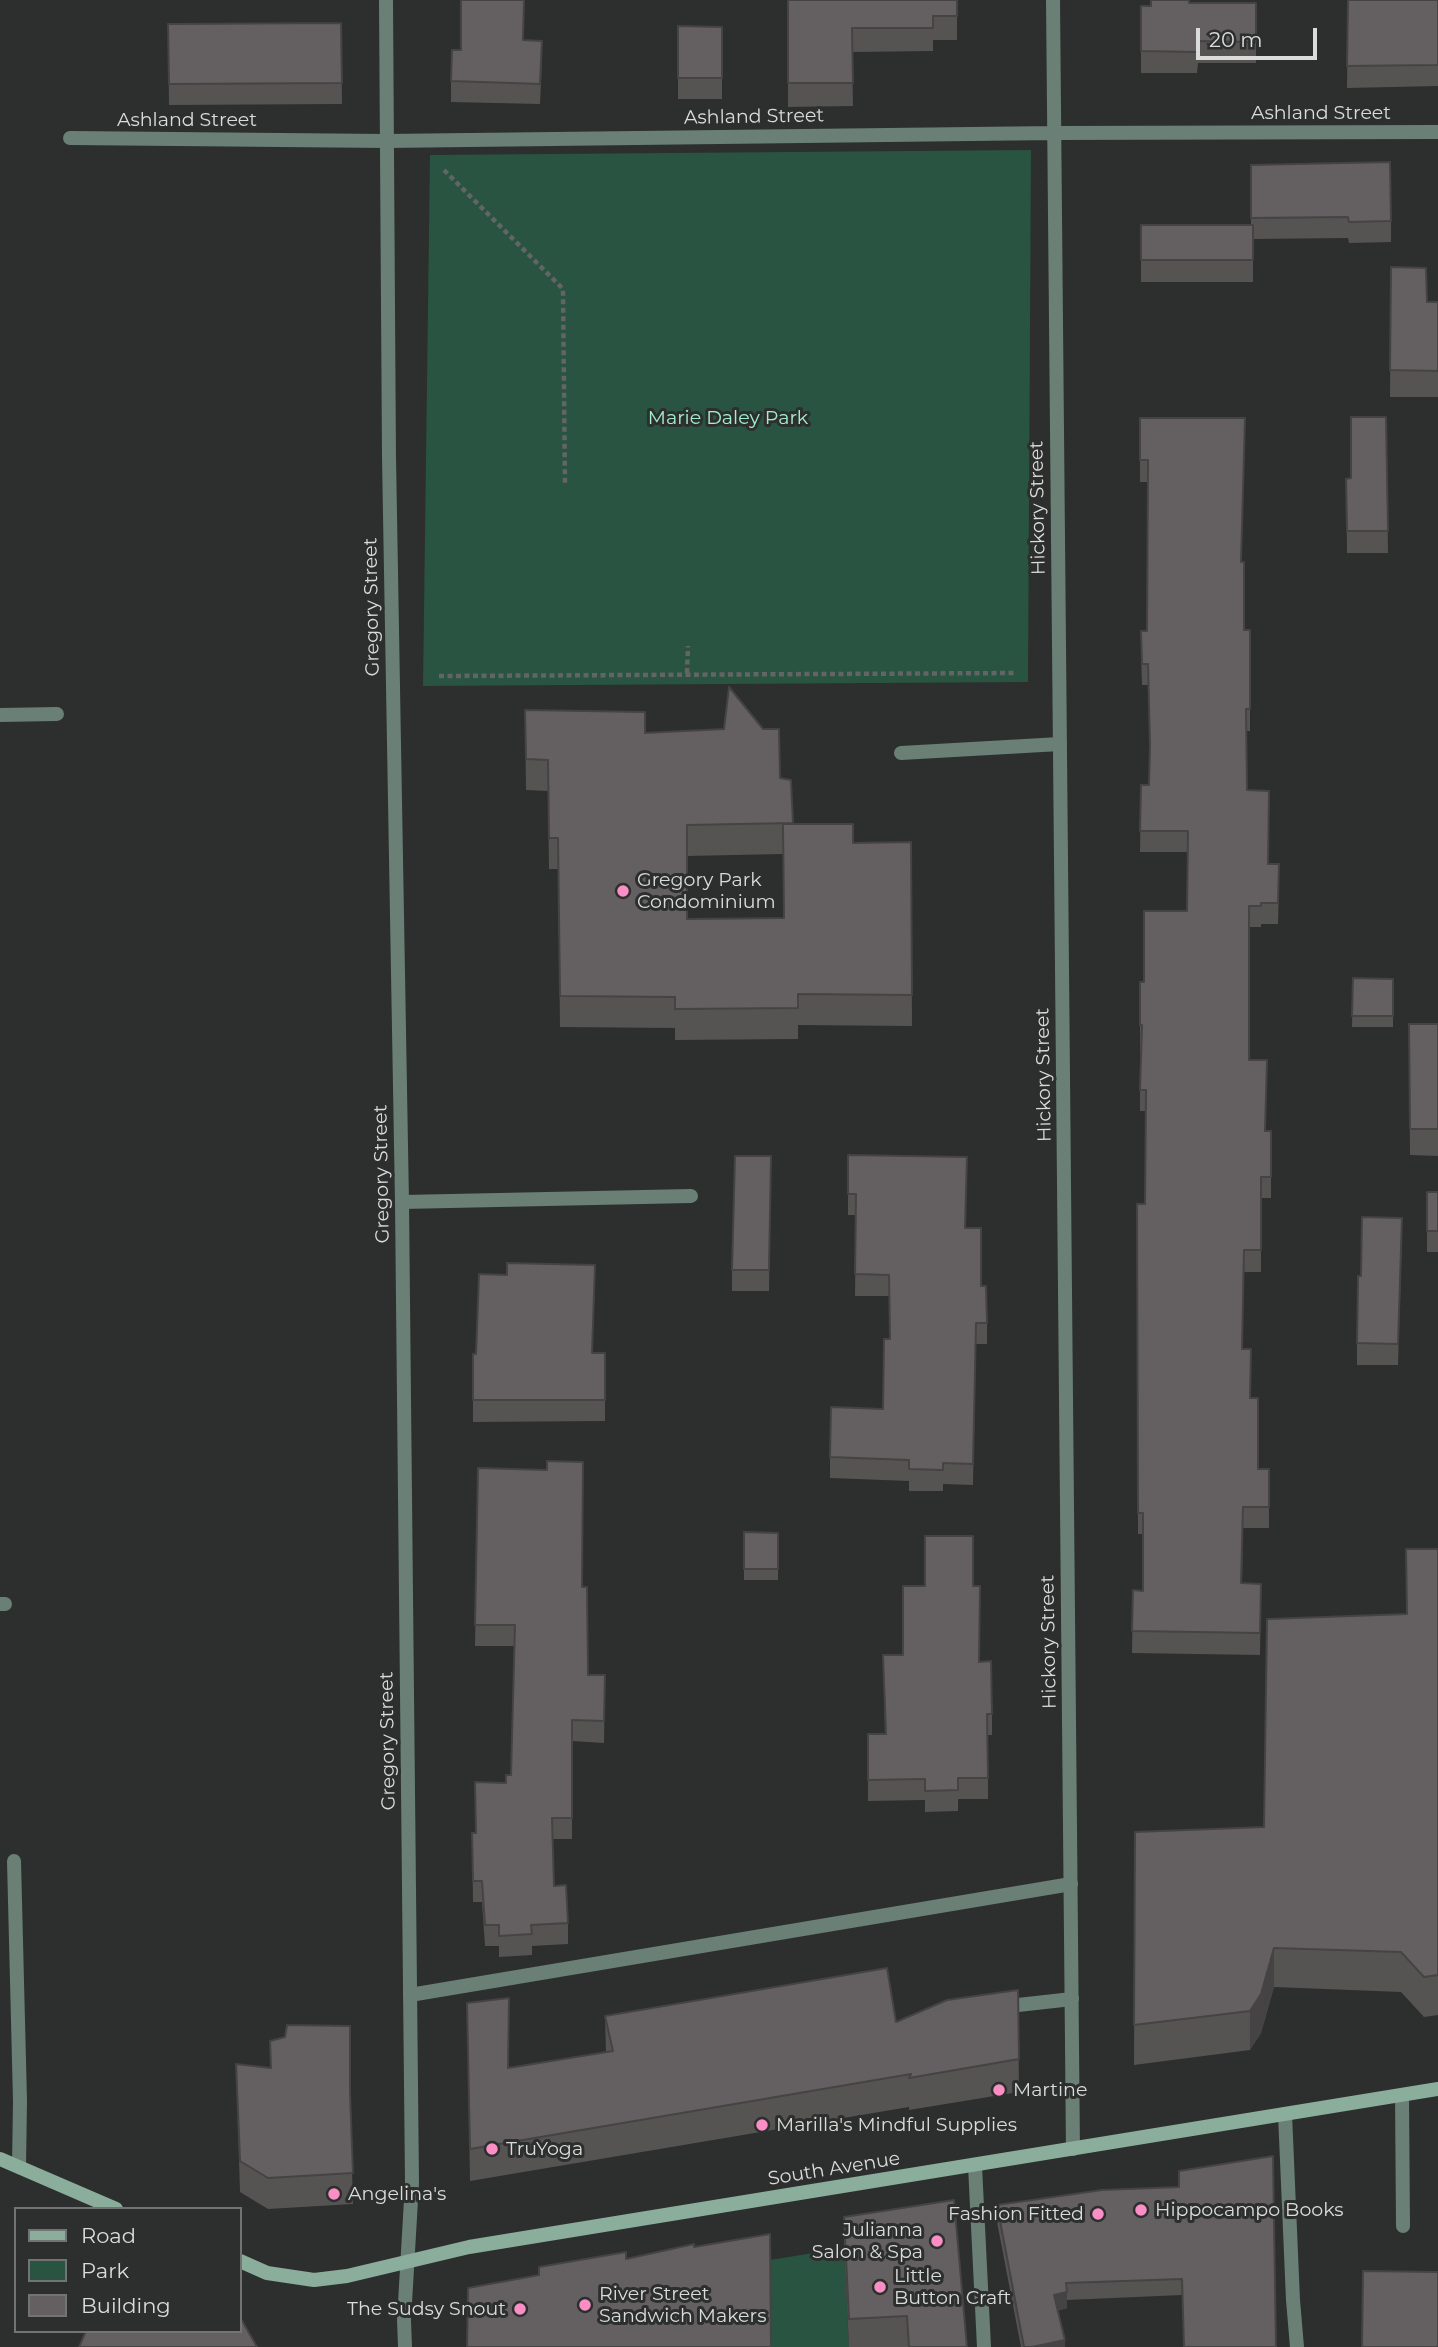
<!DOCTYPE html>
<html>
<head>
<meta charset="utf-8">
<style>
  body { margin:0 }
  #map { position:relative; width:1438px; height:2347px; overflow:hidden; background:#2c2f2d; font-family:Montserrat,sans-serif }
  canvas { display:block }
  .legend { position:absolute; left:14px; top:2207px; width:228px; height:126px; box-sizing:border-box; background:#2c2f2d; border:2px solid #727473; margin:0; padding:9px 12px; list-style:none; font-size:21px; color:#dadcdb }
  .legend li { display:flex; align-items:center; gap:14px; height:35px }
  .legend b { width:35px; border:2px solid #727473 }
  .scale { position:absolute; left:1196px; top:28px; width:121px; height:32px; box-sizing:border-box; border:4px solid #dadcdb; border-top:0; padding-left:9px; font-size:21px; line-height:24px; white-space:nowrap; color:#dadcdb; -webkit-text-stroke:5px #2c2f2d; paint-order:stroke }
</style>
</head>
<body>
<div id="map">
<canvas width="1438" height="2347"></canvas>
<ul class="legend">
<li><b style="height:9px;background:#8bad9c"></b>Road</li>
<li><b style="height:19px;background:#295441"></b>Park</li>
<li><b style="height:19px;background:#646061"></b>Building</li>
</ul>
<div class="scale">20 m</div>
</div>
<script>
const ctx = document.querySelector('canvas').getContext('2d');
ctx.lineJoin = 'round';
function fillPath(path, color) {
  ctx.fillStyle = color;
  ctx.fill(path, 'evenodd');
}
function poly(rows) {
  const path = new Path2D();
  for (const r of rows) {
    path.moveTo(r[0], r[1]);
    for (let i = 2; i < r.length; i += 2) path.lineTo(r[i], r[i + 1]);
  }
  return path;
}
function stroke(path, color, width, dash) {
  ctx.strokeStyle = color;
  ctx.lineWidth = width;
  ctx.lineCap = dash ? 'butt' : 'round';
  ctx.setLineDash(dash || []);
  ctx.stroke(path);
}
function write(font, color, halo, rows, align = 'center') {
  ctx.font = font + ' Montserrat,sans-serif';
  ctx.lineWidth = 6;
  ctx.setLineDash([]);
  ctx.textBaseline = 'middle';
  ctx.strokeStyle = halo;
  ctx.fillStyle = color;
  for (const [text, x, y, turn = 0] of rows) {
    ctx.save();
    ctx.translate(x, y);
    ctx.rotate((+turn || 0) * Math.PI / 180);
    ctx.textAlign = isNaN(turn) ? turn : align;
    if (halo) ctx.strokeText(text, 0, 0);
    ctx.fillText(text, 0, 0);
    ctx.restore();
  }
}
const green = poly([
  [1031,150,1028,682,423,686,430,155],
  [844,2248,849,2347,771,2347,770,2260]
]);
const path = poly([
  [444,170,563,289,565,486],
  [687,673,688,646],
  [439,676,1016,673]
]);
const service = poly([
  [901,753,1060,744],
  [402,1202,691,1196],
  [0,1604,5,1604],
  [14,1861,20,2101,19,2167],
  [410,1995,1071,1884],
  [1000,2007,1072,1999],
  [1402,2095,1403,2226],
  [1285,2114,1293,2300,1297,2347],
  [975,2166,984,2347]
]);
const minor = poly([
  [1053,0,1073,2149],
  [70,138,386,141,1054,133,1438,132],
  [0,715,57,714]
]);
const tertiary = poly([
  [386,0,389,457,402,1202,412,2183,404,2320,405,2347]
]);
const secondary = poly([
  [0,2159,116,2209],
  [240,2261,267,2273,314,2280,347,2276,469,2247,1438,2089]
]);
const wall = poly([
  [788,0,957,0,957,40,933,40,933,51,852,52,853,106,788,107],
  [1348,0,1438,0,1438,86,1347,88],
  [1189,3,1256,3,1256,63,1198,63,1197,73,1141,73,1141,6],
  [341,23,342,104,169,105,168,24],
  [678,26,722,27,722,99,678,99],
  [523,40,542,61,540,104,451,102,451,81,461,50],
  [1251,165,1391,221,1391,242,1349,243,1348,238,1253,239,1253,282,1141,282,1141,225,1251,225],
  [1391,267,1427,302,1438,302,1438,397,1390,397],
  [1386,417,1388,553,1347,553,1346,479,1351,478],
  [1140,418,1245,439,1241,562,1244,630,1250,630,1250,731,1246,731,1247,790,1269,864,1279,885,1278,924,1261,924,1261,927,1249,927,1249,1060,1265,1131,1271,1131,1271,1198,1261,1198,1261,1272,1244,1272,1242,1349,1251,1398,1258,1469,1269,1469,1269,1528,1243,1528,1242,1583,1261,1584,1260,1655,1132,1653,1133,1590,1143,1591,1143,1534,1138,1534,1137,1204,1145,1204,1146,1111,1140,1111,1140,982,1144,982,1187,911,1188,852,1140,852,1141,785,1149,785,1150,755,1148,685,1142,685,1141,653,1141,631,1147,631,1148,482,1140,482],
  [525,710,645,733,780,778,793,824,853,843,911,842,912,1026,798,1025,798,1039,675,1040,675,1028,560,1027,558,869,549,869,548,791,526,790],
  [783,854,783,918,687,919,687,856],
  [1353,978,1393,979,1393,1027,1352,1027],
  [1409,1024,1438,1024,1438,1156,1410,1155],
  [848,1155,966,1228,981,1286,987,1323,987,1344,976,1344,973,1485,943,1484,943,1491,909,1491,909,1481,830,1478,830,1457,883,1409,890,1339,889,1296,855,1296,856,1215,848,1215],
  [771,1156,769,1291,732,1291,732,1270],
  [1427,1192,1438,1192,1438,1252,1427,1252],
  [1402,1239,1398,1365,1357,1365,1357,1343,1361,1276],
  [595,1286,592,1353,605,1353,605,1421,473,1422,473,1354,476,1354],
  [478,1468,582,1587,588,1675,605,1675,604,1743,572,1741,572,1839,552,1839,554,1886,568,1923,568,1944,532,1946,532,1955,499,1957,499,1946,485,1946,482,1902,473,1902,472,1833,476,1833,511,1775,514,1646,475,1646],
  [744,1532,778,1533,778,1580,744,1580],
  [1438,1549,1438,2015,1424,2017,1401,1992,1274,1987,1261,2033,1250,2050,1134,2065,1135,1832,1264,1827,1406,1614],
  [883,1655,903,1655,979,1662,992,1714,992,1735,988,1735,988,1799,958,1799,958,1811,925,1812,925,1800,868,1801,868,1734,885,1734],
  [1018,1990,1019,2092,909,2110,909,2107,470,2181,467,2003,508,2068,606,2052,605,2016,896,2022],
  [236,2064,270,2068,350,2100,353,2204,268,2209,240,2192],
  [1179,2187,1182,2295,1067,2300,1067,2308,1057,2311,1065,2347,1021,2347,997,2222,997,2205],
  [844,2217,967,2347,849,2347,844,2248]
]);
const shadedWall = poly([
  [1274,1948,1274,1987,1261,2033,1250,2050,1250,2011],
  [1067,2292,1067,2308,1054,2312,1054,2295],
  [1065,2340,1065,2347,1032,2347]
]);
const building = poly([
  [461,0,524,0,523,40,542,41,540,84,451,81,452,50,461,50,461,0],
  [788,0,957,0,957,16,933,16,933,28,852,28,853,83,788,83,788,0],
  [1151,0,1189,0,1189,3,1256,3,1256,42,1198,41,1197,52,1141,51,1141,6,1151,6,1151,0],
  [1348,0,1438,0,1438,65,1347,66,1348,0],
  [341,23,342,83,169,84,168,24,341,23],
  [678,26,722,27,722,78,678,78,678,26],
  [1390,162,1391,221,1349,222,1348,217,1251,218,1251,165,1390,162],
  [1141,225,1253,225,1253,260,1141,260,1141,225],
  [1391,267,1426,268,1427,302,1438,302,1438,371,1390,370,1391,267],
  [1351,417,1386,417,1388,531,1347,531,1346,479,1351,478,1351,417],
  [1140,418,1245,418,1241,562,1244,562,1244,630,1250,630,1250,709,1246,709,1247,790,1269,791,1268,864,1279,864,1278,903,1261,903,1261,906,1249,906,1249,1060,1267,1060,1265,1131,1271,1131,1271,1177,1261,1177,1261,1250,1244,1250,1242,1349,1251,1349,1250,1398,1258,1398,1258,1469,1269,1469,1269,1507,1243,1507,1241,1583,1261,1584,1260,1633,1132,1631,1133,1590,1143,1591,1143,1513,1138,1513,1137,1204,1145,1204,1146,1090,1140,1090,1142,1025,1140,1025,1140,982,1144,982,1144,911,1187,911,1188,831,1140,831,1141,785,1149,785,1150,746,1148,664,1142,664,1141,631,1147,631,1148,460,1140,460,1140,418],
  [729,687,763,729,779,729,780,778,791,780,793,823,687,825,687,919,784,918,783,824,853,824,853,843,911,842,912,995,798,994,798,1008,675,1009,675,997,560,996,558,838,549,838,548,760,526,759,525,710,645,712,645,733,724,729,729,687],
  [1353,978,1393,979,1393,1016,1352,1016,1353,978],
  [1409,1024,1438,1024,1438,1129,1410,1129,1409,1024],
  [848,1155,967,1157,965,1228,981,1228,981,1286,986,1286,987,1323,976,1323,973,1464,943,1463,943,1470,909,1469,909,1460,830,1457,831,1407,883,1409,884,1339,890,1339,889,1275,855,1274,856,1194,848,1194,848,1155],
  [735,1156,771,1156,769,1270,732,1270,735,1156],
  [1427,1192,1438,1192,1438,1231,1427,1231,1427,1192],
  [1362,1217,1402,1218,1398,1344,1357,1343,1358,1276,1361,1276,1362,1217],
  [507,1263,595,1265,592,1353,605,1353,605,1400,473,1400,473,1354,476,1354,479,1274,507,1275,507,1263],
  [547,1461,583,1462,582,1587,587,1587,588,1675,605,1675,604,1721,572,1720,572,1818,552,1818,554,1886,566,1885,568,1923,531,1925,532,1934,499,1936,499,1925,485,1925,482,1881,473,1881,472,1833,476,1833,475,1782,506,1783,506,1775,511,1775,515,1625,475,1625,478,1468,547,1470,547,1461],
  [744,1532,778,1533,778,1569,744,1569,744,1532],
  [925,1536,973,1536,973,1586,980,1586,979,1662,991,1661,992,1714,987,1714,988,1778,958,1778,958,1790,925,1791,925,1779,868,1780,868,1734,886,1734,883,1655,903,1655,903,1586,925,1586,925,1536],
  [1406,1549,1438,1549,1438,1975,1424,1977,1401,1952,1274,1948,1261,1994,1250,2011,1134,2025,1135,1832,1264,1827,1267,1619,1407,1614,1406,1549],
  [887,1968,896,2022,947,2000,1018,1990,1019,2059,909,2078,911,2074,470,2149,467,2003,509,1998,508,2068,613,2051,605,2016,887,1968],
  [287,2025,350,2026,350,2092,353,2173,268,2178,240,2161,236,2064,271,2068,270,2041,285,2037,287,2025],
  [1273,2156,1276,2347,1184,2347,1182,2279,1066,2283,1067,2292,1054,2295,1065,2340,1032,2347,1024,2347,997,2205,1102,2190,1179,2187,1179,2171,1273,2156],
  [954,2200,967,2347,909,2347,907,2316,849,2319,844,2217,954,2200],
  [770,2234,771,2347,467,2347,468,2288,539,2275,539,2267,626,2252,626,2259,694,2244,694,2247,770,2234],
  [1363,2271,1438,2272,1438,2347,1362,2347,1363,2271],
  [240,2317,257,2347,79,2347,86,2331,240,2331,240,2317]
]);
const markers = [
  [623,891,7,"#fb8fc5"],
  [999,2090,7,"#fb8fc5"],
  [762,2125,7,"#fb8fc5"],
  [492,2149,7,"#fb8fc5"],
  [334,2194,7,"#fb8fc5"],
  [1141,2210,7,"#fb8fc5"],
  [1098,2214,7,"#fb8fc5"],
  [937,2241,7,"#fb8fc5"],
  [880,2287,7,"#fb8fc5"],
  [585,2305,7,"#fb8fc5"],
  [520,2309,7,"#fb8fc5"]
];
const streetNames = [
  ["Ashland Street",1321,113],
  ["Ashland Street",754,117,-1],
  ["Ashland Street",187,120],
  ["Hickory Street",1038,508,-91],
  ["Gregory Street",372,607,-91],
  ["Hickory Street",1044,1075,-91],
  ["Gregory Street",382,1174,-91],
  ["Hickory Street",1049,1642,-91],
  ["Gregory Street",388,1741,-91],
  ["South Avenue",834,2169,-9]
];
const parkNames = [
  ["Marie Daley Park",728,418]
];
const poiNames = [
  ["Gregory Park",637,880],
  ["Condominium",637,902],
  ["Martine",1013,2090],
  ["Marilla's Mindful Supplies",776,2125],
  ["TruYoga",506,2149],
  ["Angelina's",348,2194],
  ["Hippocampo Books",1155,2210],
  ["Fashion Fitted",1084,2214,"right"],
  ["Julianna",923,2230,"right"],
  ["Salon & Spa",923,2252,"right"],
  ["Little",894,2276],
  ["Button Craft",894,2298],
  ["River Street",599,2294],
  ["Sandwich Makers",599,2316],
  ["The Sudsy Snout",506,2309,"right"]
];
fillPath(green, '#295441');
stroke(path, '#626563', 4.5, [5, 3.5]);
stroke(service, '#6a7f75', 14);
stroke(minor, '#6a7f75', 14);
stroke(tertiary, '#6a7f75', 14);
stroke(secondary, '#8bad9c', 14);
fillPath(wall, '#565353');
fillPath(shadedWall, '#464344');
fillPath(building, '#646061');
stroke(building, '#464344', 2);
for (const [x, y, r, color] of markers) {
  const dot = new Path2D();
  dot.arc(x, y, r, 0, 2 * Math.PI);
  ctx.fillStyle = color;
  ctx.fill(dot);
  stroke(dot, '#2c2f2d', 2.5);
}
write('19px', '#dadcdb', '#2c2f2d', streetNames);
write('19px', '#a0f0cb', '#2c2f2d', parkNames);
write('19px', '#dadcdb', '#2c2f2d', poiNames, 'left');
</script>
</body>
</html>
